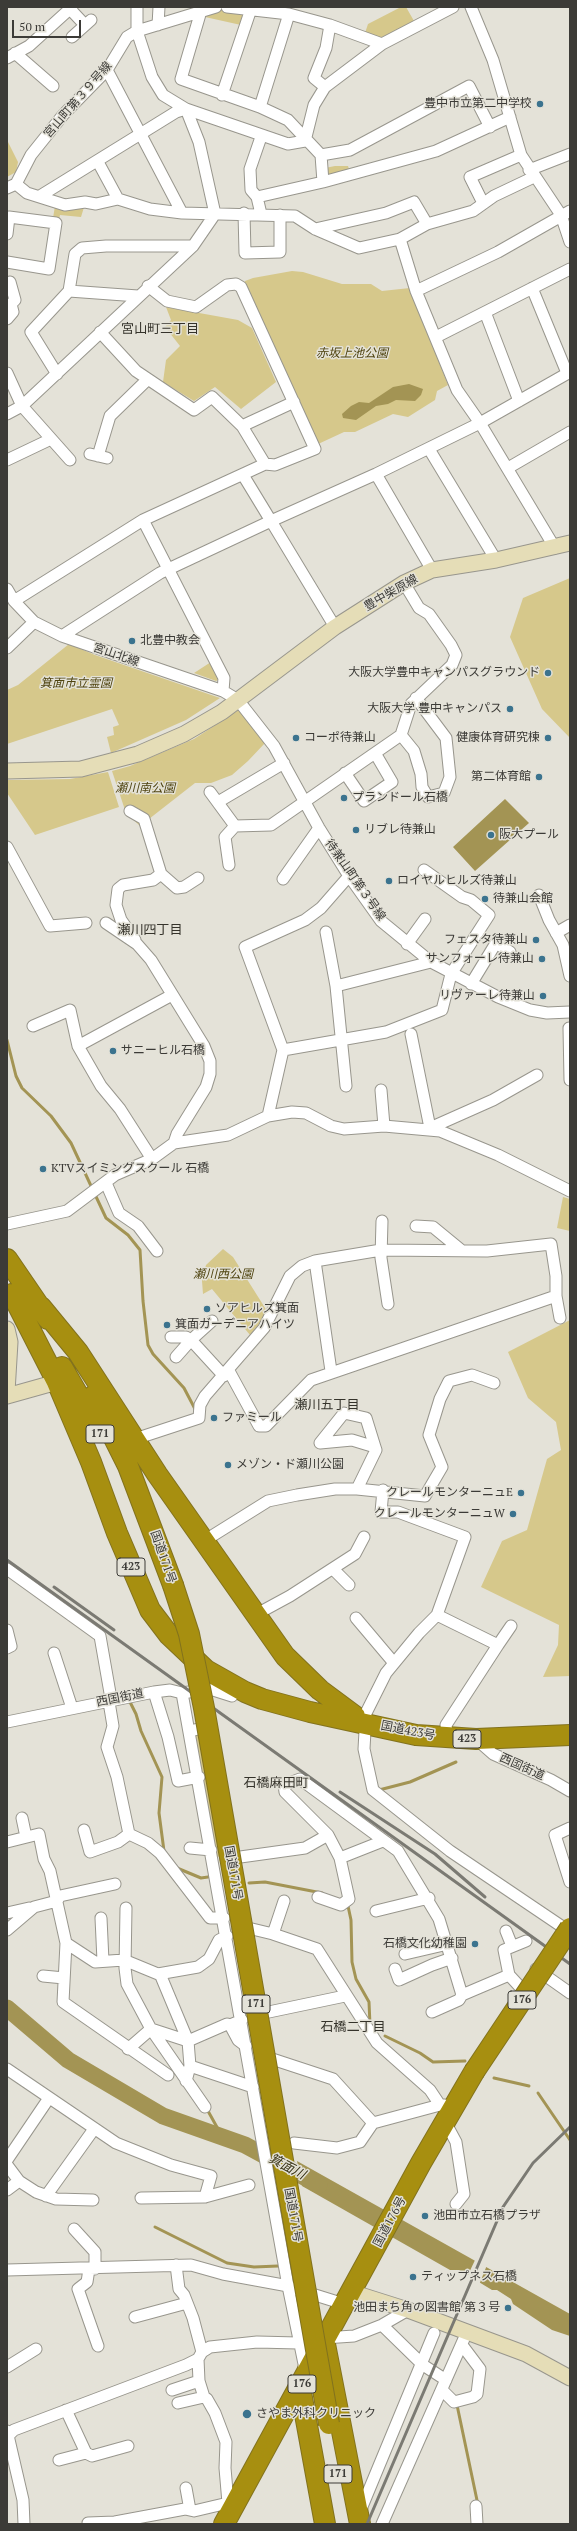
<!DOCTYPE html>
<html>
<head>
<meta charset="utf-8">
<style>
  body { margin:0 }
  #map { position:relative; width:577px; height:2531px; overflow:hidden; background:#e4e2d8; font-family:"PT Serif",serif }
  canvas { display:block }
  .frame { position:absolute; inset:0; border:8px solid #3c3b37; pointer-events:none }
  .scale { position:absolute; left:12px; top:20px; width:69px; height:18px; box-sizing:border-box; border:2px solid #3c3b37; border-top:0; padding-left:5px; font-size:12px; line-height:14px; white-space:nowrap; color:#3c3b37; -webkit-text-stroke:3px #e4e2d8; paint-order:stroke }
</style>
</head>
<body>
<div id="map">
<canvas width="577" height="2531"></canvas>
<div class="frame"></div>
<div class="scale">50 m</div>
</div>
<script>
const ctx = document.querySelector('canvas').getContext('2d');
ctx.lineJoin = 'round';
function fillPath(path, color) {
  ctx.fillStyle = color;
  ctx.fill(path, 'evenodd');
}
function poly(rows) {
  const path = new Path2D();
  for (const r of rows) {
    path.moveTo(r[0], r[1]);
    for (let i = 2; i < r.length; i += 2) path.lineTo(r[i], r[i + 1]);
  }
  return path;
}
function stroke(path, color, width, dash) {
  ctx.strokeStyle = color;
  ctx.lineWidth = width;
  ctx.lineCap = dash ? 'butt' : 'round';
  ctx.setLineDash(dash || []);
  ctx.stroke(path);
}
function write(font, color, halo, rows, align = 'center') {
  ctx.font = font + ' "PT Serif","Noto Sans JP",serif';
  ctx.lineWidth = 3;
  ctx.setLineDash([]);
  ctx.textBaseline = 'middle';
  ctx.strokeStyle = halo;
  ctx.fillStyle = color;
  for (const [text, x, y, turn = 0] of rows) {
    ctx.save();
    ctx.translate(x, y);
    ctx.rotate((+turn || 0) * Math.PI / 180);
    ctx.textAlign = isNaN(turn) ? turn : align;
    if (halo) ctx.strokeText(text, 0, 0);
    ctx.fillText(text, 0, 0);
    ctx.restore();
  }
}
const green = poly([
  [401,7,406,7,414,21,385,36,379,38,365,33,368,24],
  [221,9,232,9,245,13,241,25,205,17,206,13],
  [7,140,18,162,16,172,7,177],
  [335,166,348,166,350,172,328,177,325,168],
  [85,204,81,217,60,215,59,219,53,218,55,206],
  [292,271,303,272,342,284,371,284,382,291,410,288,448,385,437,391,435,400,408,417,393,414,355,432,344,432,316,445,244,285,245,281,253,278],
  [166,307,238,320,252,328,276,382,241,409,215,387,194,401,163,382,166,360,180,346,165,327,171,320],
  [570,578,570,738,542,709,510,637,523,598],
  [69,644,95,655,220,698,186,720,111,753,107,737,114,735,113,727,119,725,112,709,7,744,7,690,18,685],
  [211,662,218,680,216,681,194,673],
  [240,709,265,743,248,761,232,775,211,783,195,783,140,826,126,813,112,771,130,766,194,739],
  [108,772,119,807,35,835,7,793,7,780,70,779],
  [563,1197,570,1199,570,1231,557,1228],
  [223,1249,233,1257,267,1311,265,1318,250,1335,212,1289,203,1294,202,1281,206,1265],
  [570,1320,570,1676,543,1677,558,1645,559,1625,481,1587,502,1541,527,1530,547,1459,561,1450,556,1422,528,1398,508,1352],
  [211,1729,234,1854,216,1857,193,1732]
]);
const water = poly([
  [409,384,423,389,421,395,415,401,396,400,388,404,376,406,356,420,343,418,342,414,351,406,359,402,369,403,393,387],
  [505,799,529,823,475,871,453,847],
  [297,2161,570,2314,570,2336,552,2330,513,2304,511,2299,497,2290,492,2290,459,2270,450,2270,302,2186]
]);
const pier = poly([
  [476,2258,487,2265,479,2285,467,2277]
]);
const stream = poly([
  [7,1040,16,1076,22,1088,51,1116,71,1143,106,1218,128,1235,140,1250,143,1301,148,1345,153,1354,184,1388,195,1409],
  [129,1700,136,1714,141,1731,162,1777,159,1813,164,1851],
  [379,1790,410,1782,456,1762],
  [177,1868,201,1878,208,1877],
  [249,1883,265,1882,322,1893],
  [348,1906,351,1920,352,1962,356,1979,369,2002,370,2025],
  [385,2036,420,2053,433,2062,465,2061],
  [494,2078,529,2086],
  [538,2093,570,2140],
  [208,2111,223,2138],
  [155,2227,227,2263,254,2267,278,2266],
  [457,2405,478,2505]
]);
const river = poly([
  [7,2008,68,2060,163,2116,245,2145,319,2185]
]);
const street = poly([
  [137,7,137,31,152,77,163,95,186,109,199,142,215,214],
  [227,7,289,14,330,25,382,44],
  [471,7,493,60,521,155,561,215,570,242],
  [70,9,85,25],
  [201,11,181,79,260,107,288,120,321,155,323,182],
  [158,25,159,7],
  [72,37,91,20],
  [15,53,53,86],
  [7,58,29,46,72,7],
  [107,70,182,213],
  [325,87,314,78,326,48,330,25],
  [222,95,251,9],
  [260,107,289,14],
  [321,155,350,150,469,86,490,127],
  [98,162,118,199],
  [529,170,570,154],
  [16,184,27,193,65,205,85,202,96,204,118,199,150,209,182,213,295,216,315,229,359,248,400,239,427,224,473,211,494,196,534,177],
  [7,188,16,184,31,155,63,115,107,70,127,37,137,31,216,7],
  [40,196,176,112,186,109,288,144,305,141,314,105,325,87,382,44,453,7],
  [257,197,323,182,436,151,510,117],
  [483,203,470,177,521,155],
  [244,213,245,253,280,252,280,215],
  [261,214,257,197,251,190,250,169,261,137],
  [315,229,386,213,414,202,427,224],
  [7,234,9,217,56,223,49,269,7,262],
  [400,239,416,291,457,390,480,423,555,548],
  [532,288,567,373],
  [69,291,138,296],
  [416,291,498,252,570,211],
  [485,312,519,401],
  [7,319,13,312,11,304,15,300,10,282],
  [100,332,136,371,194,410,212,397,242,426,265,464],
  [436,337,570,269],
  [7,373,22,406,70,460],
  [57,374,31,332,69,291,75,254,82,248,106,246,193,246],
  [7,414,22,406,193,246,215,214],
  [242,426,294,402],
  [429,449,496,560],
  [90,454,107,458],
  [98,456,110,416,147,380],
  [7,460,49,440],
  [508,468,570,432],
  [376,474,432,570],
  [243,475,271,521,376,474,480,423,570,372],
  [143,520,224,678,223,691],
  [7,589,14,601,34,622,62,636,223,691,238,700,274,746,319,828,349,876,381,921,431,962,498,997,530,1010,547,1013,570,1012],
  [14,601,143,520,265,464,275,465,315,449,241,287,236,284,227,285,196,307,167,301,148,286],
  [62,636,160,573,271,521,335,627],
  [7,648,34,622],
  [401,735,414,751,421,774,422,787,428,797,444,793,450,777,446,738,416,698],
  [345,773,364,801,392,782,375,753],
  [210,792,235,826,271,825,401,735,411,704,452,665,456,655,451,645,429,614,419,608,404,583],
  [218,802,284,763],
  [130,811,144,819,161,874,153,880,123,885,118,889,116,905,121,920,135,940],
  [7,847,50,926,86,923],
  [229,865,225,837,235,826],
  [161,874,177,888,184,887,198,878],
  [283,879,319,828],
  [539,895,549,920,563,945,570,976],
  [106,923,137,944,151,960,204,1046,210,1061,210,1074,206,1087,177,1134,174,1143],
  [326,932,336,986,346,1086],
  [556,933,570,925],
  [407,944,425,919],
  [471,984,496,943,510,952],
  [336,986,431,962],
  [33,1026,70,1010,78,1046,101,1086,120,1109,152,1159],
  [569,1028,570,1080],
  [411,1034,430,1128,493,1100,537,1075],
  [78,1046,172,995],
  [283,1050,386,1032,442,1010,451,974,489,915,471,900,462,897,424,870],
  [381,1090,384,1126],
  [268,1116,283,1050,245,947,305,920,321,908,349,876],
  [106,1183,119,1213,138,1226,157,1251],
  [382,1221,381,1258,388,1304],
  [7,1224,67,1211,115,1175,152,1159,174,1143,228,1135,268,1116,292,1112,306,1113,331,1126,344,1129,384,1126,440,1131,498,1155,570,1191],
  [416,1226,433,1227,461,1250],
  [315,1261,331,1371],
  [556,1296,560,1318],
  [212,1321,191,1340,224,1376],
  [171,1337,186,1337,191,1340,176,1357],
  [135,1439,199,1418,200,1405,205,1396,264,1328,290,1276,302,1266,315,1261,381,1250,487,1251,551,1244,556,1276,556,1296,311,1380,266,1426,259,1426,229,1371],
  [357,1489,376,1450,375,1447,366,1418,344,1413,320,1443,352,1440,375,1447],
  [383,1490,381,1512,398,1512,465,1537,437,1615,419,1633,386,1673,366,1713,364,1749,373,1790,450,1851,570,1932],
  [204,1541,268,1501,297,1495,335,1489,357,1489,425,1496,442,1467,429,1435,440,1399,449,1381,472,1375,494,1383],
  [7,1569,100,1636,110,1693,109,1702,113,1726,107,1747,117,1777,129,1834,118,1842,90,1852,84,1830],
  [333,1569,349,1585],
  [255,1615,290,1596,355,1554,364,1537],
  [437,1615,498,1645,446,1725,448,1739],
  [356,1618,394,1663],
  [7,1630,11,1646,7,1648],
  [498,1645,511,1626],
  [54,1653,72,1708],
  [154,1692,168,1737,178,1781,199,1777],
  [182,1693,288,2286,304,2364,304,2373],
  [7,1722,154,1692,170,1690,182,1693,210,1689,232,1696],
  [190,1731,211,1726],
  [476,1739,493,1754,551,1780,570,1791],
  [22,1818,26,1837],
  [570,1828,555,1835,570,1882],
  [129,1834,148,1843,160,1853,210,1918,224,1918],
  [7,1842,39,1834,44,1859,50,1871,66,1943,63,2002,168,2075],
  [190,1848,211,1850],
  [340,1858,383,1841],
  [226,1859,305,1848,328,1835],
  [318,1897,341,1905,349,1899,340,1858,328,1835,285,1792,284,1785,300,1779,398,1851,439,1919,462,1995,509,1975],
  [126,1908,125,1968,127,1984,151,2029,205,2107],
  [376,1911,429,1898],
  [7,1913,29,1908],
  [101,1918,103,1961],
  [238,1929,248,1928,273,1934,317,1949,377,2043,430,2090,440,2105,445,2105],
  [7,1930,34,1907,57,1901,60,1896,115,1884],
  [506,1931,512,1946],
  [273,1934,284,1901],
  [66,1943,95,1962,124,1960,158,1974,198,1967,209,1959,219,1940,227,1936],
  [405,1954,448,1944],
  [395,1969,399,1980,432,1965,452,1958],
  [536,1969,570,1993],
  [160,1974,188,2041],
  [43,1976,64,1978],
  [521,1988,509,1975,504,1950,526,1941],
  [432,2012,459,2000,462,1995],
  [264,2013,345,1996],
  [230,2025,238,2040,246,2046],
  [128,2049,151,2029,188,2041],
  [263,2056,333,2079,373,2123],
  [190,2066,253,2087],
  [7,2069,116,2143,171,2165,211,2176,205,2197],
  [186,2081,190,2066,188,2041,227,2024,230,2025,242,2020],
  [449,2129,456,2142,464,2194,456,2204],
  [294,2143,337,2148,360,2142,373,2123,440,2105],
  [7,2160,49,2098],
  [7,2165,19,2181,36,2192,56,2199,93,2200],
  [7,2190,19,2181],
  [46,2196,94,2129],
  [141,2198,205,2197,249,2185],
  [74,2229,95,2252,95,2269],
  [176,2265,179,2289,184,2295,193,2318,202,2352],
  [89,2269,87,2282,78,2289,98,2346],
  [7,2270,191,2265,223,2274,283,2285,344,2304],
  [135,2317,187,2303],
  [382,2325,423,2365,446,2380],
  [324,2338,354,2336,382,2325,408,2310],
  [198,2359,199,2381,204,2397,207,2399,215,2413,226,2442,225,2468,228,2503],
  [7,2367,36,2349],
  [172,2390,199,2381],
  [442,2390,454,2402,473,2397,477,2394,480,2369,462,2345],
  [178,2403,204,2397],
  [66,2410,86,2453,92,2456,128,2446],
  [7,2431,23,2500,24,2524],
  [7,2437,14,2430,186,2365,198,2359,202,2352,210,2347,257,2342,298,2343],
  [59,2460,86,2453],
  [186,2488,190,2510],
  [476,2506,477,2524],
  [359,2514,434,2333],
  [88,2523,115,2522],
  [114,2524,115,2522,185,2509,194,2511,228,2503,234,2506],
  [382,2524,467,2332]
]);
const secondary = poly([
  [7,771,81,769,138,754,184,734,222,712,335,627,404,583,432,570,496,560,570,543],
  [7,1329,10,1342,7,1392],
  [7,1396,57,1382],
  [351,2292,408,2310,526,2354,570,2378]
]);
const highway = poly([
  [7,1259,48,1319],
  [12,1294,57,1382,91,1462,117,1533,150,1610,169,1635,206,1670,245,1692,262,1699,310,1712,416,1735,476,1739,570,1735],
  [41,1307,78,1352,157,1474,285,1656,320,1690,355,1716],
  [62,1367,92,1419],
  [93,1396,128,1466,173,1585],
  [324,2339,360,2524],
  [300,2387,325,2524],
  [224,2524,421,2163,474,2072]
]);
const rail = poly([
  [7,1560,570,1964],
  [54,1587,114,1630],
  [340,1792,435,1854,485,1897],
  [367,2524,503,2207,533,2163,570,2127]
]);
const highwayBridge = poly([
  [173,1585,189,1634,204,1708,329,2424],
  [474,2072,570,1928]
]);
const markers = [
  [540,104,4,"#3b738e"],
  [132,641,4,"#3b738e"],
  [548,673,4,"#3b738e"],
  [510,709,4,"#3b738e"],
  [296,738,4,"#3b738e"],
  [548,738,4,"#3b738e"],
  [539,777,4,"#3b738e"],
  [344,798,4,"#3b738e"],
  [356,830,4,"#3b738e"],
  [491,835,4,"#3b738e"],
  [389,881,4,"#3b738e"],
  [485,899,4,"#3b738e"],
  [536,940,4,"#3b738e"],
  [542,959,4,"#3b738e"],
  [543,996,4,"#3b738e"],
  [113,1051,4,"#3b738e"],
  [43,1169,4,"#3b738e"],
  [207,1309,4,"#3b738e"],
  [167,1325,4,"#3b738e"],
  [214,1418,4,"#3b738e"],
  [228,1465,4,"#3b738e"],
  [521,1493,4,"#3b738e"],
  [513,1514,4,"#3b738e"],
  [475,1944,4,"#3b738e"],
  [425,2216,4,"#3b738e"],
  [413,2277,4,"#3b738e"],
  [508,2308,4,"#3b738e"],
  [247,2414,5,"#3b738e"]
];
const shields = [
  [100,1434,28],
  [131,1567,28],
  [467,1739,28],
  [522,2000,28],
  [256,2004,28],
  [302,2384,28],
  [338,2474,28]
];
const shieldNames = [
  ["171",100,1434],
  ["423",131,1567],
  ["423",467,1739],
  ["176",522,2000],
  ["171",256,2004],
  ["176",302,2384],
  ["171",338,2474]
];
const streetNames = [
  ["宮山町第３９号線",78,100,-49],
  ["豊中柴原線",391,593,-30],
  ["宮山北線",116,655,19],
  ["待兼山町第３号線",355,880,55],
  ["国道171号",163,1557,71],
  ["西国街道",120,1698,-11],
  ["国道423号",408,1731,11],
  ["西国街道",522,1767,24],
  ["国道171号",233,1873,80],
  ["国道171号",293,2215,80],
  ["国道176号",390,2222,-62]
];
const poiNames = [
  ["豊中市立第二中学校",532,104,"right"],
  ["北豊中教会",140,641],
  ["大阪大学豊中キャンパスグラウンド",540,673,"right"],
  ["大阪大学 豊中キャンパス",502,709,"right"],
  ["コーポ待兼山",304,738],
  ["健康体育研究棟",540,738,"right"],
  ["第二体育館",531,777,"right"],
  ["プランドール石橋",352,798],
  ["リブレ待兼山",364,830],
  ["阪大プール",499,835],
  ["ロイヤルヒルズ待兼山",397,881],
  ["待兼山会館",493,899],
  ["フェスタ待兼山",528,940,"right"],
  ["サンフォーレ待兼山",534,959,"right"],
  ["リヴァーレ待兼山",535,996,"right"],
  ["サニーヒル石橋",121,1051],
  ["KTVスイミングスクール 石橋",51,1169],
  ["ソアヒルズ箕面",215,1309],
  ["箕面ガーデニアハイツ",175,1325],
  ["ファミール",222,1418],
  ["メゾン・ド瀬川公園",236,1465],
  ["クレールモンターニュE",513,1493,"right"],
  ["クレールモンターニュW",505,1514,"right"],
  ["石橋文化幼稚園",467,1944,"right"],
  ["池田市立石橋プラザ",433,2216],
  ["ティップネス石橋",421,2277],
  ["池田まち角の図書館 第３号",500,2308,"right"],
  ["さやま外科クリニック",256,2414]
];
const parkNames = [
  ["赤坂上池公園",352,354],
  ["箕面市立霊園",76,684],
  ["瀬川南公園",145,789],
  ["瀬川西公園",223,1275]
];
const neighbourhoodNames = [
  ["宮山町三丁目",160,329],
  ["瀬川四丁目",150,930],
  ["瀬川五丁目",327,1405],
  ["石橋麻田町",276,1783],
  ["石橋二丁目",353,2027]
];
const waterNames = [
  ["箕面川",287,2167,28]
];
fillPath(green, '#d6c88b');
fillPath(water, '#a39454');
fillPath(pier, '#e4e2d8');
stroke(stream, '#a39454', 3);
stroke(river, '#a39454', 17);
stroke(street, '#98968d', 13);
stroke(secondary, '#98968d', 17);
stroke(highway, '#82721e', 22);
stroke(street, '#fff', 11);
stroke(secondary, '#e5ddb7', 15);
stroke(highway, '#a78f10', 20);
stroke(rail, '#7b7a73', 3);
stroke(highwayBridge, '#82721e', 22, []);
stroke(highwayBridge, '#a78f10', 20);
for (const [x, y, r, color] of markers) {
  const dot = new Path2D();
  dot.arc(x, y, r, 0, 2 * Math.PI);
  ctx.fillStyle = color;
  ctx.fill(dot);
  stroke(dot, '#e4e2d8', 1.5);
}
for (const [x, y, w] of shields) {
  const box = new Path2D();
  box.roundRect(x - w / 2, y - 9, w, 18, 3);
  ctx.fillStyle = '#e4e2d8';
  ctx.fill(box);
  stroke(box, '#3c3b37', 1);
}
write('bold 11px', '#3c3b37', null, shieldNames);
write('12px', '#3c3b37', '#e4e2d8', streetNames);
write('12px', '#3c3b37', '#e4e2d8', poiNames, 'left');
write('italic 12px', '#4f4410', '#e4e2d8', parkNames);
write('13px', '#35332b', '#e4e2d8', neighbourhoodNames);
write('italic 13px', '#383214', '#e4e2d8', waterNames);
</script>
</body>
</html>
